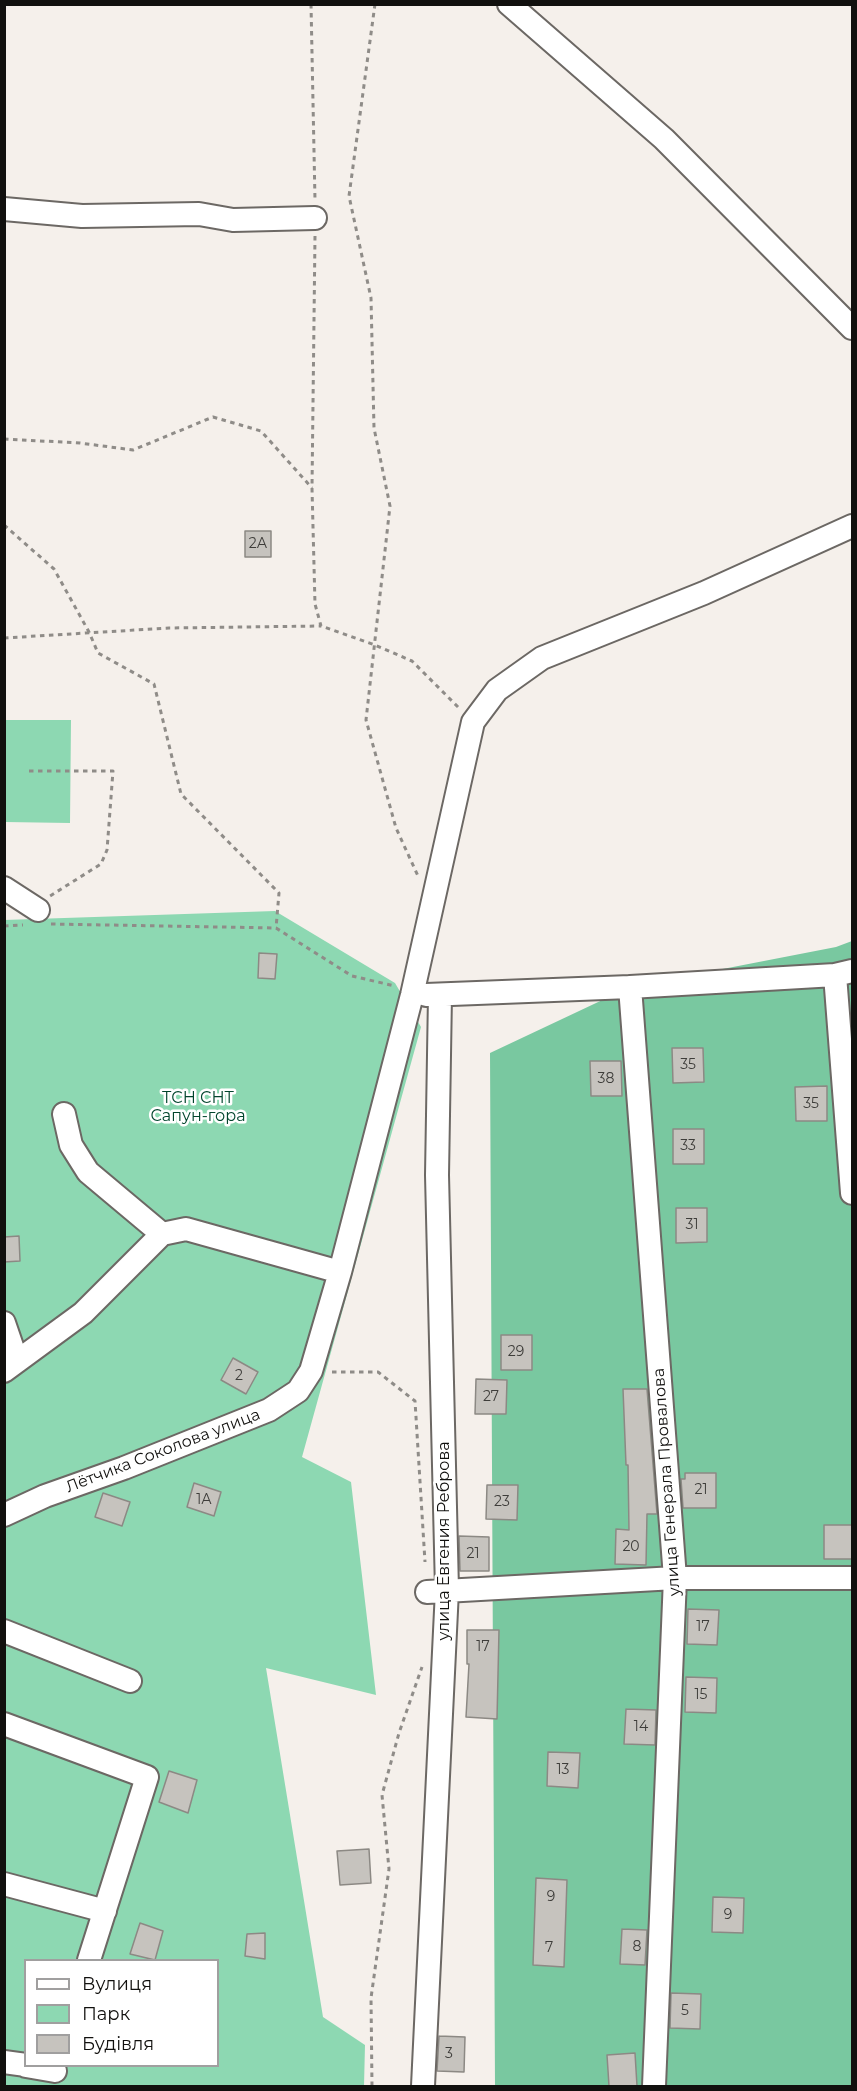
<!DOCTYPE html>
<html>
<head>
<meta charset="utf-8">
<style>
  body { margin:0 }
  #map { position:relative; width:857px; height:2091px; overflow:hidden; background:#f5f0eb; font-family:Montserrat,sans-serif }
  canvas { display:block }
  .frame { position:absolute; inset:0; border:6px solid #11100e; pointer-events:none }
  .legend { position:absolute; left:24px; top:1959px; width:195px; height:108px; box-sizing:border-box; background:#fff; border:2px solid #a09f9f; margin:0; padding:8px 10px; list-style:none; font-size:18px; color:#11100e }
  .legend li { display:flex; align-items:center; gap:12px; height:30px }
  .legend b { width:30px; border:2px solid #a09f9f }
</style>
</head>
<body>
<div id="map">
<canvas width="857" height="2091"></canvas>
<div class="frame"></div>
<ul class="legend">
<li><b style="height:8px;background:#fff"></b>Вулиця</li>
<li><b style="height:16px;background:#8dd8b2"></b>Парк</li>
<li><b style="height:16px;background:#c6c3be"></b>Будівля</li>
</ul>
</div>
<script>
const ctx = document.querySelector('canvas').getContext('2d');
ctx.lineJoin = 'round';
function fillPath(path, color) {
  ctx.fillStyle = color;
  ctx.fill(path, 'evenodd');
}
function poly(rows) {
  const path = new Path2D();
  for (const r of rows) {
    path.moveTo(r[0], r[1]);
    for (let i = 2; i < r.length; i += 2) path.lineTo(r[i], r[i + 1]);
  }
  return path;
}
function stroke(path, color, width, dash) {
  ctx.strokeStyle = color;
  ctx.lineWidth = width;
  ctx.lineCap = dash ? 'butt' : 'round';
  ctx.setLineDash(dash || []);
  ctx.stroke(path);
}
function write(font, color, halo, rows, align = 'center') {
  ctx.font = font + ' Montserrat,sans-serif';
  ctx.lineWidth = 5;
  ctx.setLineDash([]);
  ctx.textBaseline = 'middle';
  ctx.strokeStyle = halo;
  ctx.fillStyle = color;
  for (const [text, x, y, turn = 0] of rows) {
    ctx.save();
    ctx.translate(x, y);
    ctx.rotate((+turn || 0) * Math.PI / 180);
    ctx.textAlign = isNaN(turn) ? turn : align;
    if (halo) ctx.strokeText(text, 0, 0);
    ctx.fillText(text, 0, 0);
    ctx.restore();
  }
}
const green = poly([
  [5,720,71,720,70,823,5,822],
  [275,911,395,983,421,1027,302,1457,351,1482,376,1695,266,1668,323,2017,365,2045,364,2086,5,2086,4,920],
  [26,1960,218,1960,218,2066,26,2066]
]);
const forest = poly([
  [852,941,852,2086,495,2086,490,1053,630,987,836,947]
]);
const building = poly([
  [245,531,271,531,271,557,245,557,245,531],
  [259,953,277,954,275,979,258,978,259,953],
  [672,1048,703,1048,704,1082,673,1083,672,1048],
  [590,1061,621,1061,622,1096,591,1096,590,1061],
  [827,1086,827,1121,796,1121,795,1087,827,1086],
  [673,1129,704,1129,704,1164,673,1164,673,1129],
  [676,1208,707,1208,707,1242,676,1243,676,1208],
  [19,1236,20,1261,4,1262,4,1237,19,1236],
  [501,1335,532,1335,532,1370,501,1370,501,1335],
  [233,1358,258,1372,246,1394,221,1380,233,1358],
  [476,1379,507,1380,506,1414,475,1414,476,1379],
  [623,1389,647,1389,657,1514,647,1514,646,1565,615,1564,616,1529,629,1530,628,1465,626,1465,623,1389],
  [685,1473,716,1473,716,1508,683,1508,681,1479,685,1479,685,1473],
  [194,1483,221,1492,214,1516,187,1507,194,1483],
  [487,1485,518,1485,517,1520,486,1519,487,1485],
  [103,1493,130,1502,122,1526,95,1517,103,1493],
  [824,1525,852,1525,852,1559,824,1559,824,1525],
  [459,1536,489,1537,489,1571,460,1571,459,1536],
  [688,1609,719,1610,717,1645,687,1644,688,1609],
  [467,1630,499,1630,497,1719,466,1717,469,1664,467,1664,467,1630],
  [686,1677,717,1678,716,1713,685,1712,686,1677],
  [626,1709,656,1710,655,1745,624,1744,626,1709],
  [548,1752,580,1753,578,1788,547,1786,548,1752],
  [169,1771,197,1780,188,1813,159,1802,169,1771],
  [369,1849,371,1883,340,1885,337,1851,369,1849],
  [536,1878,567,1880,564,1967,533,1965,536,1878],
  [713,1897,744,1898,743,1933,712,1932,713,1897],
  [140,1923,163,1931,155,1960,130,1954,140,1923],
  [622,1929,647,1930,645,1965,620,1964,622,1929],
  [265,1933,265,1959,245,1956,247,1934,265,1933],
  [671,1993,701,1994,700,2029,670,2028,671,1993],
  [439,2036,465,2037,464,2072,437,2071,439,2036],
  [635,2053,637,2086,609,2086,607,2055,635,2053]
]);
const path = poly([
  [311,4,315,200],
  [375,4,349,196,371,298,374,428,390,506,366,720,396,828,418,876],
  [315,236,312,488,315,604,321,626,375,645,412,661,459,708],
  [4,439,80,443,133,450,213,417,261,431,312,488],
  [4,525,54,569,89,632,98,653,154,684,181,794,279,893,276,928],
  [4,638,169,628,320,626],
  [29,771,113,771,107,850,101,864,50,896],
  [51,924,276,928,352,976,395,986],
  [4,926,23,925],
  [332,1372,378,1372,415,1401,425,1562],
  [372,2086,371,1998,389,1869,382,1795,399,1733,422,1667]
]);
const minor = poly([
  [509,4,664,139,852,328],
  [4,209,82,216,199,214,233,220,315,218],
  [4,888,38,910],
  [835,975,852,1193],
  [630,987,675,1578,654,2086],
  [426,995,630,987,835,975,852,971],
  [64,1114,71,1145,88,1172,162,1234],
  [4,1323,17,1361],
  [4,1371,83,1313,162,1234,186,1229,340,1272],
  [4,1515,45,1496,124,1468,269,1410,298,1391,311,1371,340,1272,412,995,473,722,497,690,542,658,704,593,852,526],
  [427,1592,675,1578,852,1578],
  [4,1631,130,1681],
  [4,1724,147,1777,89,1960],
  [4,1884,105,1911],
  [4,2062,26,2065],
  [26,2066,55,2071],
  [423,2086,447,1590,437,1175,440,995]
]);
const numberNames = [
  ["2А",258,544],
  ["35",688,1065],
  ["38",606,1079],
  ["35",811,1104],
  ["33",688,1146],
  ["31",692,1225],
  ["29",516,1352],
  ["2",239,1376],
  ["27",491,1397],
  ["21",701,1490],
  ["1А",204,1500],
  ["23",502,1502],
  ["20",631,1547],
  ["21",473,1554],
  ["17",703,1627],
  ["17",483,1647],
  ["15",701,1695],
  ["14",641,1727],
  ["13",563,1770],
  ["9",551,1897],
  ["9",728,1915],
  ["8",637,1947],
  ["7",549,1948],
  ["5",685,2011],
  ["3",449,2054]
];
const parkNames = [
  ["ТСН СНТ",198,1098],
  ["Сапун-гора",198,1116]
];
const streetNames = [
  ["Лётчика Соколова улица",163,1451,-21],
  ["улица Генерала Провалова",667,1482,-94],
  ["улица Евгения Реброва",444,1541,-90]
];
fillPath(green, '#8dd8b2');
fillPath(forest, '#79c8a0');
fillPath(building, '#c6c3be');
stroke(building, '#8c8984', 1.5);
stroke(minor, '#6c6864', 26);
stroke(path, '#8f8c88', 3, [4.5, 4.5]);
stroke(minor, '#fff', 22);
write('14px', '#3e3d3a', null, numberNames);
write('16px', '#01452c', '#fff', parkNames);
write('16px', '#11100e', '#fff', streetNames);
</script>
</body>
</html>
